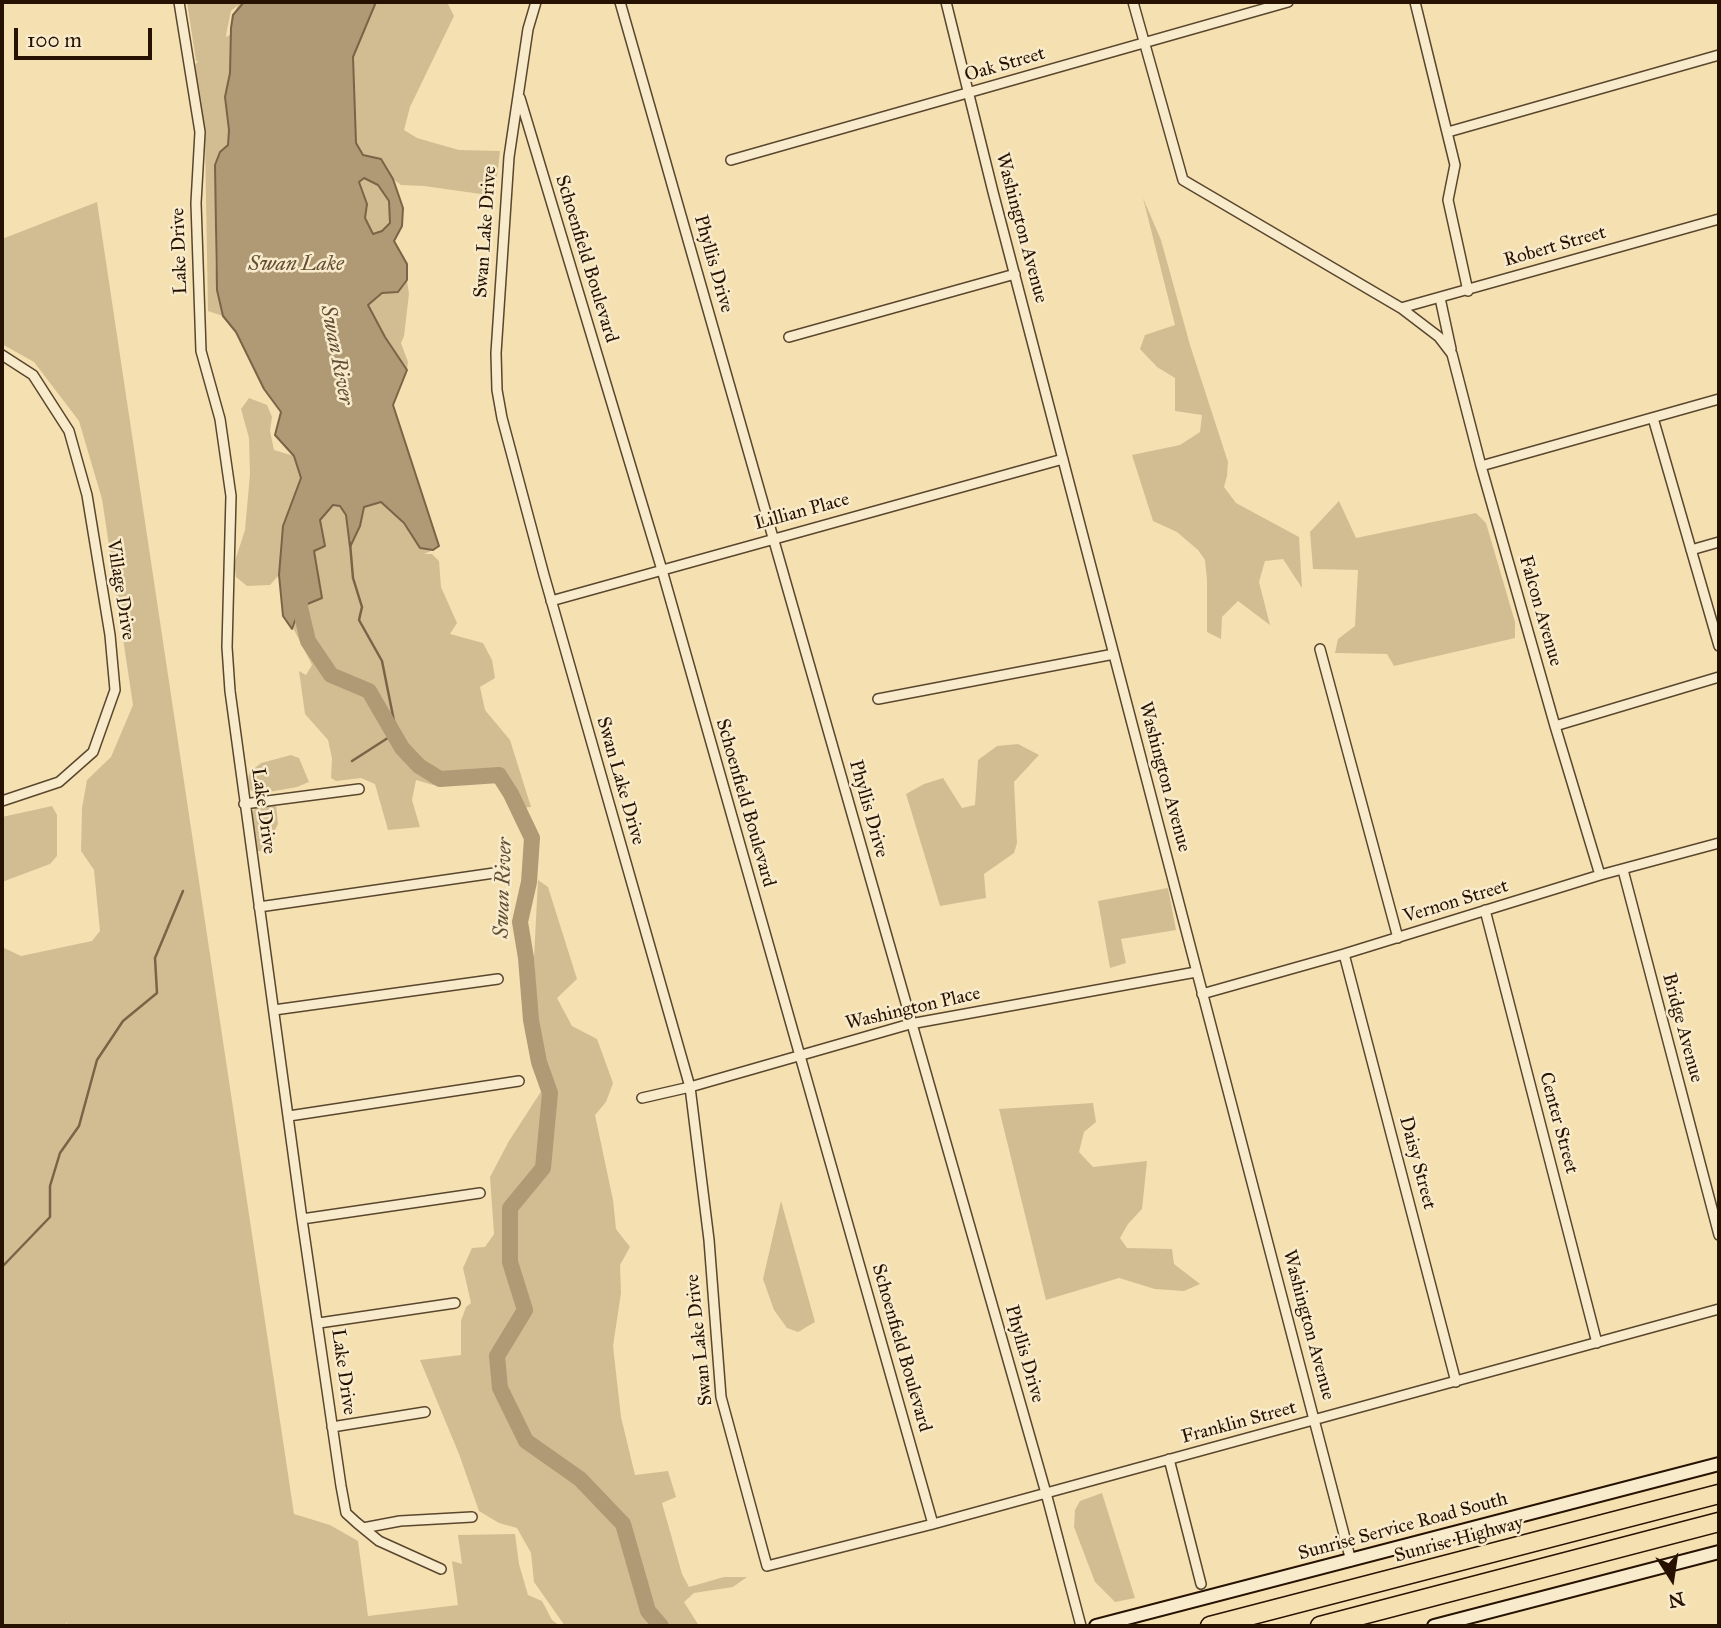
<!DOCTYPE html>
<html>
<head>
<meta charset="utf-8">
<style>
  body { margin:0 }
  #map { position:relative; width:1721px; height:1628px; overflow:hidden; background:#f5e0b1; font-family:"IM FELL Great Primer",serif }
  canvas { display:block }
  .frame { position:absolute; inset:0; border:4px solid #271201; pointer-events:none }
  .north { position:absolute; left:1637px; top:1544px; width:70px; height:70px; -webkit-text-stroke:5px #f8ebcc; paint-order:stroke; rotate:168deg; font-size:19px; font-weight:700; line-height:28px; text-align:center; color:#271201 }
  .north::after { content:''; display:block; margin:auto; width:24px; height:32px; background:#271201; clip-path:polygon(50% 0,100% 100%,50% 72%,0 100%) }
  .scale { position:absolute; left:14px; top:28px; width:138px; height:32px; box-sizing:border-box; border:4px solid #271201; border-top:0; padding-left:9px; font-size:21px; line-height:24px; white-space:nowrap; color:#271201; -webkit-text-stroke:5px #f8ebcc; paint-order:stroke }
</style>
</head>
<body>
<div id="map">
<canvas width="1721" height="1628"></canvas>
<div class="frame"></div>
<div class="north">N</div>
<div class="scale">100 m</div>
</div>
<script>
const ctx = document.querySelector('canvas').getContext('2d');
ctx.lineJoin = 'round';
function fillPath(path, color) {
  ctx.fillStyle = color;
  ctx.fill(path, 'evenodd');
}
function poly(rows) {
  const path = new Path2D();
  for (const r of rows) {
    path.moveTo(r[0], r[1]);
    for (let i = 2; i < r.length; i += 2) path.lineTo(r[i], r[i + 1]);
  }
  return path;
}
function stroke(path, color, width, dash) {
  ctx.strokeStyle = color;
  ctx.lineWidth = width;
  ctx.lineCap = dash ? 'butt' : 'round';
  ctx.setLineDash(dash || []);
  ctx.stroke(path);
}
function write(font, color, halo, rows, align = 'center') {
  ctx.font = font + ' "IM FELL Great Primer",serif';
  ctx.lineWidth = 5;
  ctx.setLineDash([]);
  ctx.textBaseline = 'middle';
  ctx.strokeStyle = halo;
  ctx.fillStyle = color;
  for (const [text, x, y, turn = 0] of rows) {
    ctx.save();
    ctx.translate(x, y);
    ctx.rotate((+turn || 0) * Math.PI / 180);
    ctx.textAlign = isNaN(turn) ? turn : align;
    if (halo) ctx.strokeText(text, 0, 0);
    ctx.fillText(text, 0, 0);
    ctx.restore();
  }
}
const green = poly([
  [187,2,244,2,233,15,238,5,231,11,227,30,226,37,230,35,230,73,225,97,229,130,228,145,220,152,215,165,215,259,217,290,223,316,208,311,205,141,195,65,198,61,196,61],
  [376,2,447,2,454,16,410,107,404,130,417,138,459,150,500,151,495,196,424,186,401,185,393,179,381,159,363,155,356,143,353,57],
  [364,177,378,185,389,201,390,223,382,231,372,234,365,218,367,204,359,182],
  [1143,198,1161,240,1190,345,1228,462,1227,476,1224,487,1236,503,1299,537,1302,588,1283,559,1265,561,1259,582,1270,625,1238,601,1222,617,1221,639,1207,632,1207,580,1205,560,1198,550,1177,532,1153,521,1132,455,1180,445,1200,432,1202,415,1175,411,1175,378,1157,367,1140,349,1145,335,1175,325],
  [97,202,294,1514,330,1525,358,1541,368,1616,458,1605,452,1561,462,1564,458,1535,515,1534,519,1564,528,1595,542,1601,552,1620,560,1626,68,1626,66,1622,66,1626,2,1626,2,947,21,956,92,941,100,931,94,870,81,851,82,808,87,780,111,757,133,705,102,499,79,421,34,362,2,344,2,239],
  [407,280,409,294,404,336,401,343,408,362,407,370,385,337,368,305,382,293,398,292],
  [249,398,267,405,272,417,270,431,274,450,294,456,301,478,283,526,279,575,270,585,247,586,236,577,234,564,245,530,250,474,249,438,241,409],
  [1339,501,1356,538,1476,513,1486,523,1515,622,1515,638,1394,666,1387,654,1335,653,1338,639,1355,626,1358,570,1313,569,1310,532],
  [381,502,404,523,420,548,433,550,424,554,432,554,439,561,441,587,457,623,450,634,483,643,492,660,495,678,480,687,485,710,510,740,531,807,518,808,504,783,496,779,464,782,450,786,433,785,416,780,412,800,420,827,388,830,375,784,361,778,336,781,331,778,332,758,328,740,305,714,299,671,306,675,312,665,293,628,314,551,325,546,320,520,333,505,340,506,346,515,350,544,360,526,364,507],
  [1018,744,1039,755,1014,782,1017,843,1014,853,984,874,986,898,940,906,906,794,924,784,943,778,962,808,975,805,978,760,997,746],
  [291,755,299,758,309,782,297,787,258,794,247,788,247,782,250,772,261,763],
  [276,805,278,824,271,838,264,842,264,851,256,851,252,813,255,808],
  [52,806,57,815,57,856,50,864,2,882,2,817],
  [538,880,548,887,577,979,557,998,572,1026,597,1039,613,1083,606,1102,595,1115,613,1200,616,1229,630,1247,620,1265,621,1293,613,1346,621,1417,635,1475,668,1471,676,1497,662,1503,682,1574,689,1587,724,1577,747,1577,733,1587,694,1593,684,1602,699,1626,565,1626,534,1582,531,1553,517,1528,499,1523,479,1511,459,1454,420,1360,461,1355,461,1321,466,1307,471,1303,463,1268,472,1248,485,1247,494,1234,490,1177,509,1141,542,1090,534,958],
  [1168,888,1176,930,1121,939,1126,963,1110,968,1098,901],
  [1093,1103,1096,1122,1084,1132,1079,1152,1093,1167,1147,1161,1142,1209,1128,1224,1120,1238,1127,1248,1172,1249,1174,1264,1200,1284,1184,1291,1155,1289,1119,1278,1046,1300,999,1109],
  [781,1201,815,1322,798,1332,787,1328,774,1310,763,1279],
  [1102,1493,1135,1598,1115,1602,1095,1582,1074,1527,1075,1510,1080,1501]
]);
const water = poly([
  [244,2,376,2,353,57,356,143,363,155,381,159,393,179,403,208,402,226,394,241,407,264,407,280,398,292,382,293,368,305,385,337,407,370,393,405,439,546,433,550,420,548,404,523,381,502,364,507,360,526,350,547,346,515,340,506,333,505,320,520,325,546,314,551,322,598,300,607,292,629,283,616,279,575,283,526,301,478,294,456,275,435,281,412,264,389,236,332,223,316,217,290,215,165,220,152,228,145,229,130,225,97,230,73,231,28,233,15,244,2],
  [364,178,378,185,389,201,390,223,382,231,373,234,365,218,367,204,359,182,364,178]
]);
const stream = poly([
  [350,543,353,578,362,607,359,620,382,661,395,726,394,734,352,761],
  [2,1267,50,1217,50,1186,60,1153,79,1126,97,1060,123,1021,157,993,155,958,183,891]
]);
const river = poly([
  [299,586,300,607,308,641,331,675,369,691,402,748,419,766,440,779,499,775,511,794,532,838,529,882,520,922,526,958,531,1020,539,1062,550,1093,543,1168,510,1208,510,1262,525,1310,497,1356,500,1388,526,1441,580,1479,623,1524,648,1611,661,1626]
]);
const street = poly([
  [179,2,200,132,196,203,201,351,220,419,231,496,227,647,230,691,302,1219,341,1486,346,1513,357,1523,379,1541,441,1569],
  [536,2,528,29,509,157,496,353,497,390,502,418,544,575,690,1087,709,1240,721,1397,767,1566,933,1524,1719,1309],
  [620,2,1046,1493,1081,1626],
  [946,2,993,192,1351,1561],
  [1133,2,1183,180,1401,308,1439,337,1452,354,1481,466,1555,726,1600,875],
  [1415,2,1455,165,1448,200,1468,291],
  [520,98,662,570,933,1524],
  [1448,132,1719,55],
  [731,160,1288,2],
  [1440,298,1451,349],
  [1401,308,1719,219],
  [789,337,1015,274],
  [2,355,33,375,69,431,87,495,110,635,115,690,93,752,59,782,2,801],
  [1653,418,1719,646],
  [1481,466,1719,399],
  [1691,550,1719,542],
  [551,601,1063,459],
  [1320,649,1398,938],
  [878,699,1114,654],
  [1555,726,1719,677],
  [244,804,359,789],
  [1623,870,1719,1235],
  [259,907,501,872],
  [1485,910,1597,1343],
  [1344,954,1456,1382],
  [1202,994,1344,954,1600,875,1719,843],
  [274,1010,498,979],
  [642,1098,690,1087,910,1024,1196,972],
  [289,1116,519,1081],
  [302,1219,480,1193],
  [319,1323,455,1303],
  [332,1427,425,1412],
  [1169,1459,1201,1584],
  [363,1528,400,1521,472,1517]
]);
const secondary = poly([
  [1096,1626,1719,1464],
  [1434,1626,1719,1552]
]);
const highway = poly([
  [1210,1626,1719,1494],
  [1320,1626,1719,1522]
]);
const streetNames = [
  ["Oak Street",1005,65,-16],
  ["Washington Avenue",1021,228,75],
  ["Swan Lake Drive",486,232,-86],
  ["Robert Street",1555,247,-16],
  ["Lake Drive",180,251,-92],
  ["Schoenfield Boulevard",586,259,73],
  ["Phyllis Drive",713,264,74],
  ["Lillian Place",802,512,-15],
  ["Village Drive",120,590,81],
  ["Falcon Avenue",1540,611,74],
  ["Washington Avenue",1164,777,75],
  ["Swan Lake Drive",620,781,74],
  ["Schoenfield Boulevard",745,803,74],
  ["Phyllis Drive",868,809,74],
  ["Lake Drive",263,811,82],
  ["Vernon Street",1456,902,-17],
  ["Washington Place",913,1009,-13],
  ["Bridge Avenue",1682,1028,75],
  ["Center Street",1558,1123,75],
  ["Daisy Street",1417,1163,75],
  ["Washington Avenue",1308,1325,75],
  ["Swan Lake Drive",700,1340,-96],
  ["Schoenfield Boulevard",901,1348,74],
  ["Phyllis Drive",1024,1354,74],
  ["Lake Drive",343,1372,82],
  ["Franklin Street",1239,1423,-15],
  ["Sunrise Service Road South",1403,1527,-15],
  ["Sunrise Highway",1459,1540,-15]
];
const waterNames = [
  ["Swan Lake",296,265],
  ["Swan River",336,355,79],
  ["Swan River",504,888,-88]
];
fillPath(green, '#d2bd93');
fillPath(water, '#af9a75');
stroke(water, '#796447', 2);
stroke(stream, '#796447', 2.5);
stroke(river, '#af9a75', 16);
stroke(street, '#5a462d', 12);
stroke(secondary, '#271201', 16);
stroke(highway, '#271201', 21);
stroke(street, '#f8ebcc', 9);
stroke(secondary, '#f8ebcc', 12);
stroke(highway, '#f5e0b1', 18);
write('19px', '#271201', '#f8ebcc', streetNames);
write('italic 21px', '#644f35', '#f8ebcc', waterNames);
</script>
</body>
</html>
